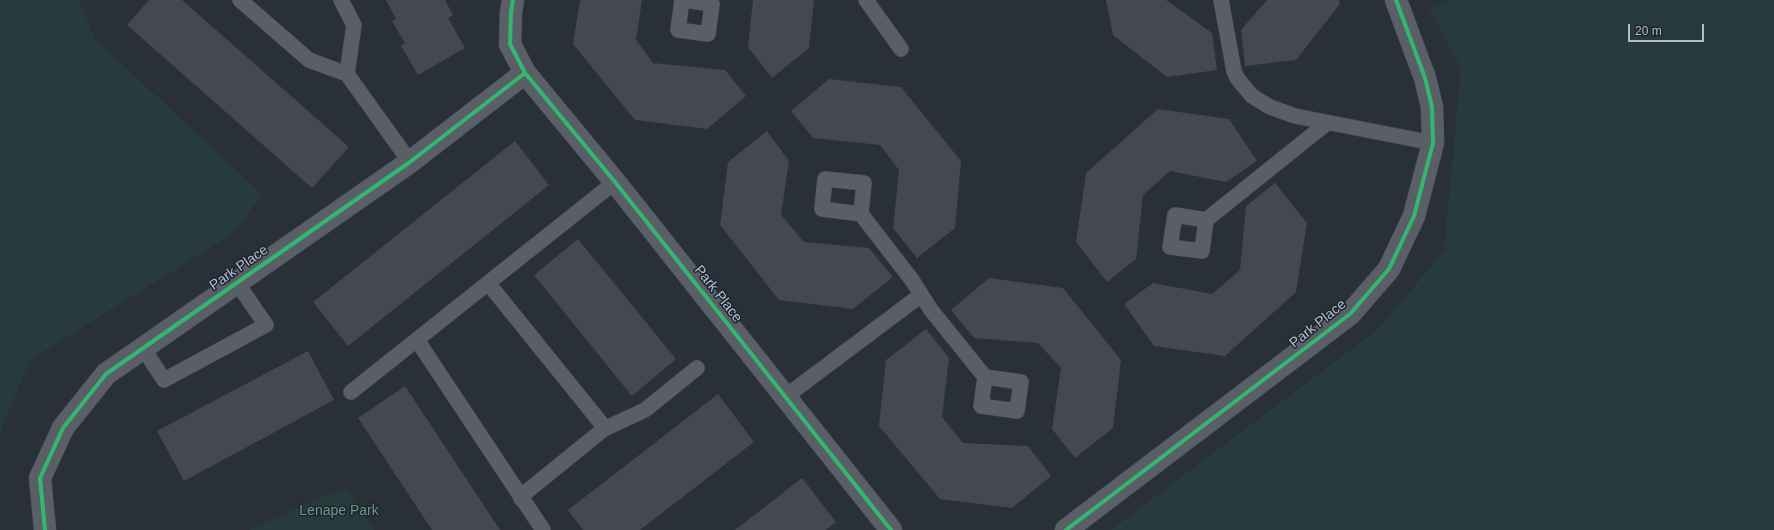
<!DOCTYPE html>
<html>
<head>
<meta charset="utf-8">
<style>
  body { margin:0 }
  #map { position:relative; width:1774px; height:530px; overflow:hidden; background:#2a3038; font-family:Arial,sans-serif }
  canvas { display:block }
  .scale { position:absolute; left:1628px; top:24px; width:76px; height:18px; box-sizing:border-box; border:2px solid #b4bcc9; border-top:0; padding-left:5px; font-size:12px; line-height:14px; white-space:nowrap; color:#b4bcc9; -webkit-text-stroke:3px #1d2633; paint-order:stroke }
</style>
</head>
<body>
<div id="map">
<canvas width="1774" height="530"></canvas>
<div class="scale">20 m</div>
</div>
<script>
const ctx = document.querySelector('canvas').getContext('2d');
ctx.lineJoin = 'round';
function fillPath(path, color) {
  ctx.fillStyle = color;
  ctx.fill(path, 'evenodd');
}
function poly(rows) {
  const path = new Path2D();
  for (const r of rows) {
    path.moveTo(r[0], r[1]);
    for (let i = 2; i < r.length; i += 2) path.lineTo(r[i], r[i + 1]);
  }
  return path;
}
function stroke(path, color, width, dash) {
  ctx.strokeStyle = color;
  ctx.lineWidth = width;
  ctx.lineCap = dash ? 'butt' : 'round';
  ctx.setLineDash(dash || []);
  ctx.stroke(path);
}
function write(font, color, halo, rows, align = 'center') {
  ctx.font = font + ' Arial,sans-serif';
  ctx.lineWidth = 3;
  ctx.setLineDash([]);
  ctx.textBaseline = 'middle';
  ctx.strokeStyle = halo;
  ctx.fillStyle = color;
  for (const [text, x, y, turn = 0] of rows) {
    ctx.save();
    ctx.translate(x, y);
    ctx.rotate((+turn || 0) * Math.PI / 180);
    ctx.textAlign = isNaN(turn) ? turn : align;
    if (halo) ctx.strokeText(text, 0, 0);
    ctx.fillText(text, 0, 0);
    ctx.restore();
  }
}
const green = poly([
  [0,0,78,0,96,40,262,194,234,233,30,360,0,432],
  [1452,0,1774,0,1774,530,1111,530,1378,329,1444,251,1461,68,1429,9],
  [346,487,375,530,248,530]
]);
const building = poly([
  [149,0,182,0,349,147,312,188,127,25],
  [386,0,445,0,453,15,448,18,465,48,418,75,401,46,405,43,392,21,396,19],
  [580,0,642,0,636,40,653,63,725,70,746,96,707,129,635,120,573,44],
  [753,0,814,0,809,48,772,78,748,47],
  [1106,0,1166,0,1212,33,1217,70,1167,77,1113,35],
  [1267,0,1339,0,1340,4,1296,60,1245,66,1241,30],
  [829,79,901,87,961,161,955,228,917,258,893,228,899,170,880,145,813,138,791,111],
  [1158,109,1229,119,1257,161,1226,182,1170,171,1143,195,1136,259,1107,282,1076,242,1086,173],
  [767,131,789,161,781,215,804,242,869,248,893,277,853,309,779,300,720,225,728,162],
  [515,141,549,185,348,346,313,302],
  [1275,183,1307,223,1296,292,1225,356,1154,346,1124,304,1153,283,1212,294,1240,270,1246,206],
  [578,239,676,359,632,396,534,275],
  [989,278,1063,288,1121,360,1113,428,1075,458,1052,429,1061,368,1038,343,974,338,951,310],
  [926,329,949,358,942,417,963,443,1028,446,1051,476,1012,508,940,499,879,426,886,360],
  [308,351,334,400,184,481,157,431],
  [405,386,500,530,432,530,358,418],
  [718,394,754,442,640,530,583,530,568,510],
  [802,478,836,522,826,530,735,530]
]);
const service = poly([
  [240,0,309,60,347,74,410,162],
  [341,0,354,25,347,74],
  [682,0,678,30,708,34,712,4,685,0],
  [866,0,901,49],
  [1221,0,1234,71,1237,78,1252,96,1270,107,1295,116,1433,143],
  [861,214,822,209,825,179,864,183,861,214,912,280,931,310,985,377,1021,382,1017,411,981,406,985,377],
  [1206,220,1175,215,1170,247,1202,251,1206,220,1327,123],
  [488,283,605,428],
  [417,340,543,530],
  [143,348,164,380,266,325,237,283],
  [351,392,615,182],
  [785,397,921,295],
  [521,499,525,493,604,429,645,410,697,368]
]);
const minor = poly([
  [513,0,511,12,510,44,525,73,615,182,891,530],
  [45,530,40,478,63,428,106,374,410,162,525,73],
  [1066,530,1350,314,1389,269,1414,216,1433,143,1432,107,1425,78,1396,0]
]);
const cycleway = poly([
  [513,0,511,12,510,44,525,73,615,182,891,530],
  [45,530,40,478,63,428,106,374,410,162,525,73],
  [1066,530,1350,314,1389,269,1414,216,1433,143,1432,107,1425,78,1396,0]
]);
const streetNames = [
  ["Park Place",239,268,-35],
  ["Park Place",718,294,52],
  ["Park Place",1318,324,-39]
];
const parkNames = [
  ["Lenape Park",339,511]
];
fillPath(green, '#273a3e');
fillPath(building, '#444950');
stroke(service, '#484c53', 16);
stroke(minor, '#484c53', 23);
stroke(service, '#5a5e66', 15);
stroke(minor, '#5a5e66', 22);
stroke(cycleway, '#33b770', 4);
write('14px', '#b4bcc9', '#1d2633', streetNames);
write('14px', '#6b9a76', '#1d2633', parkNames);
</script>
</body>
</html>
